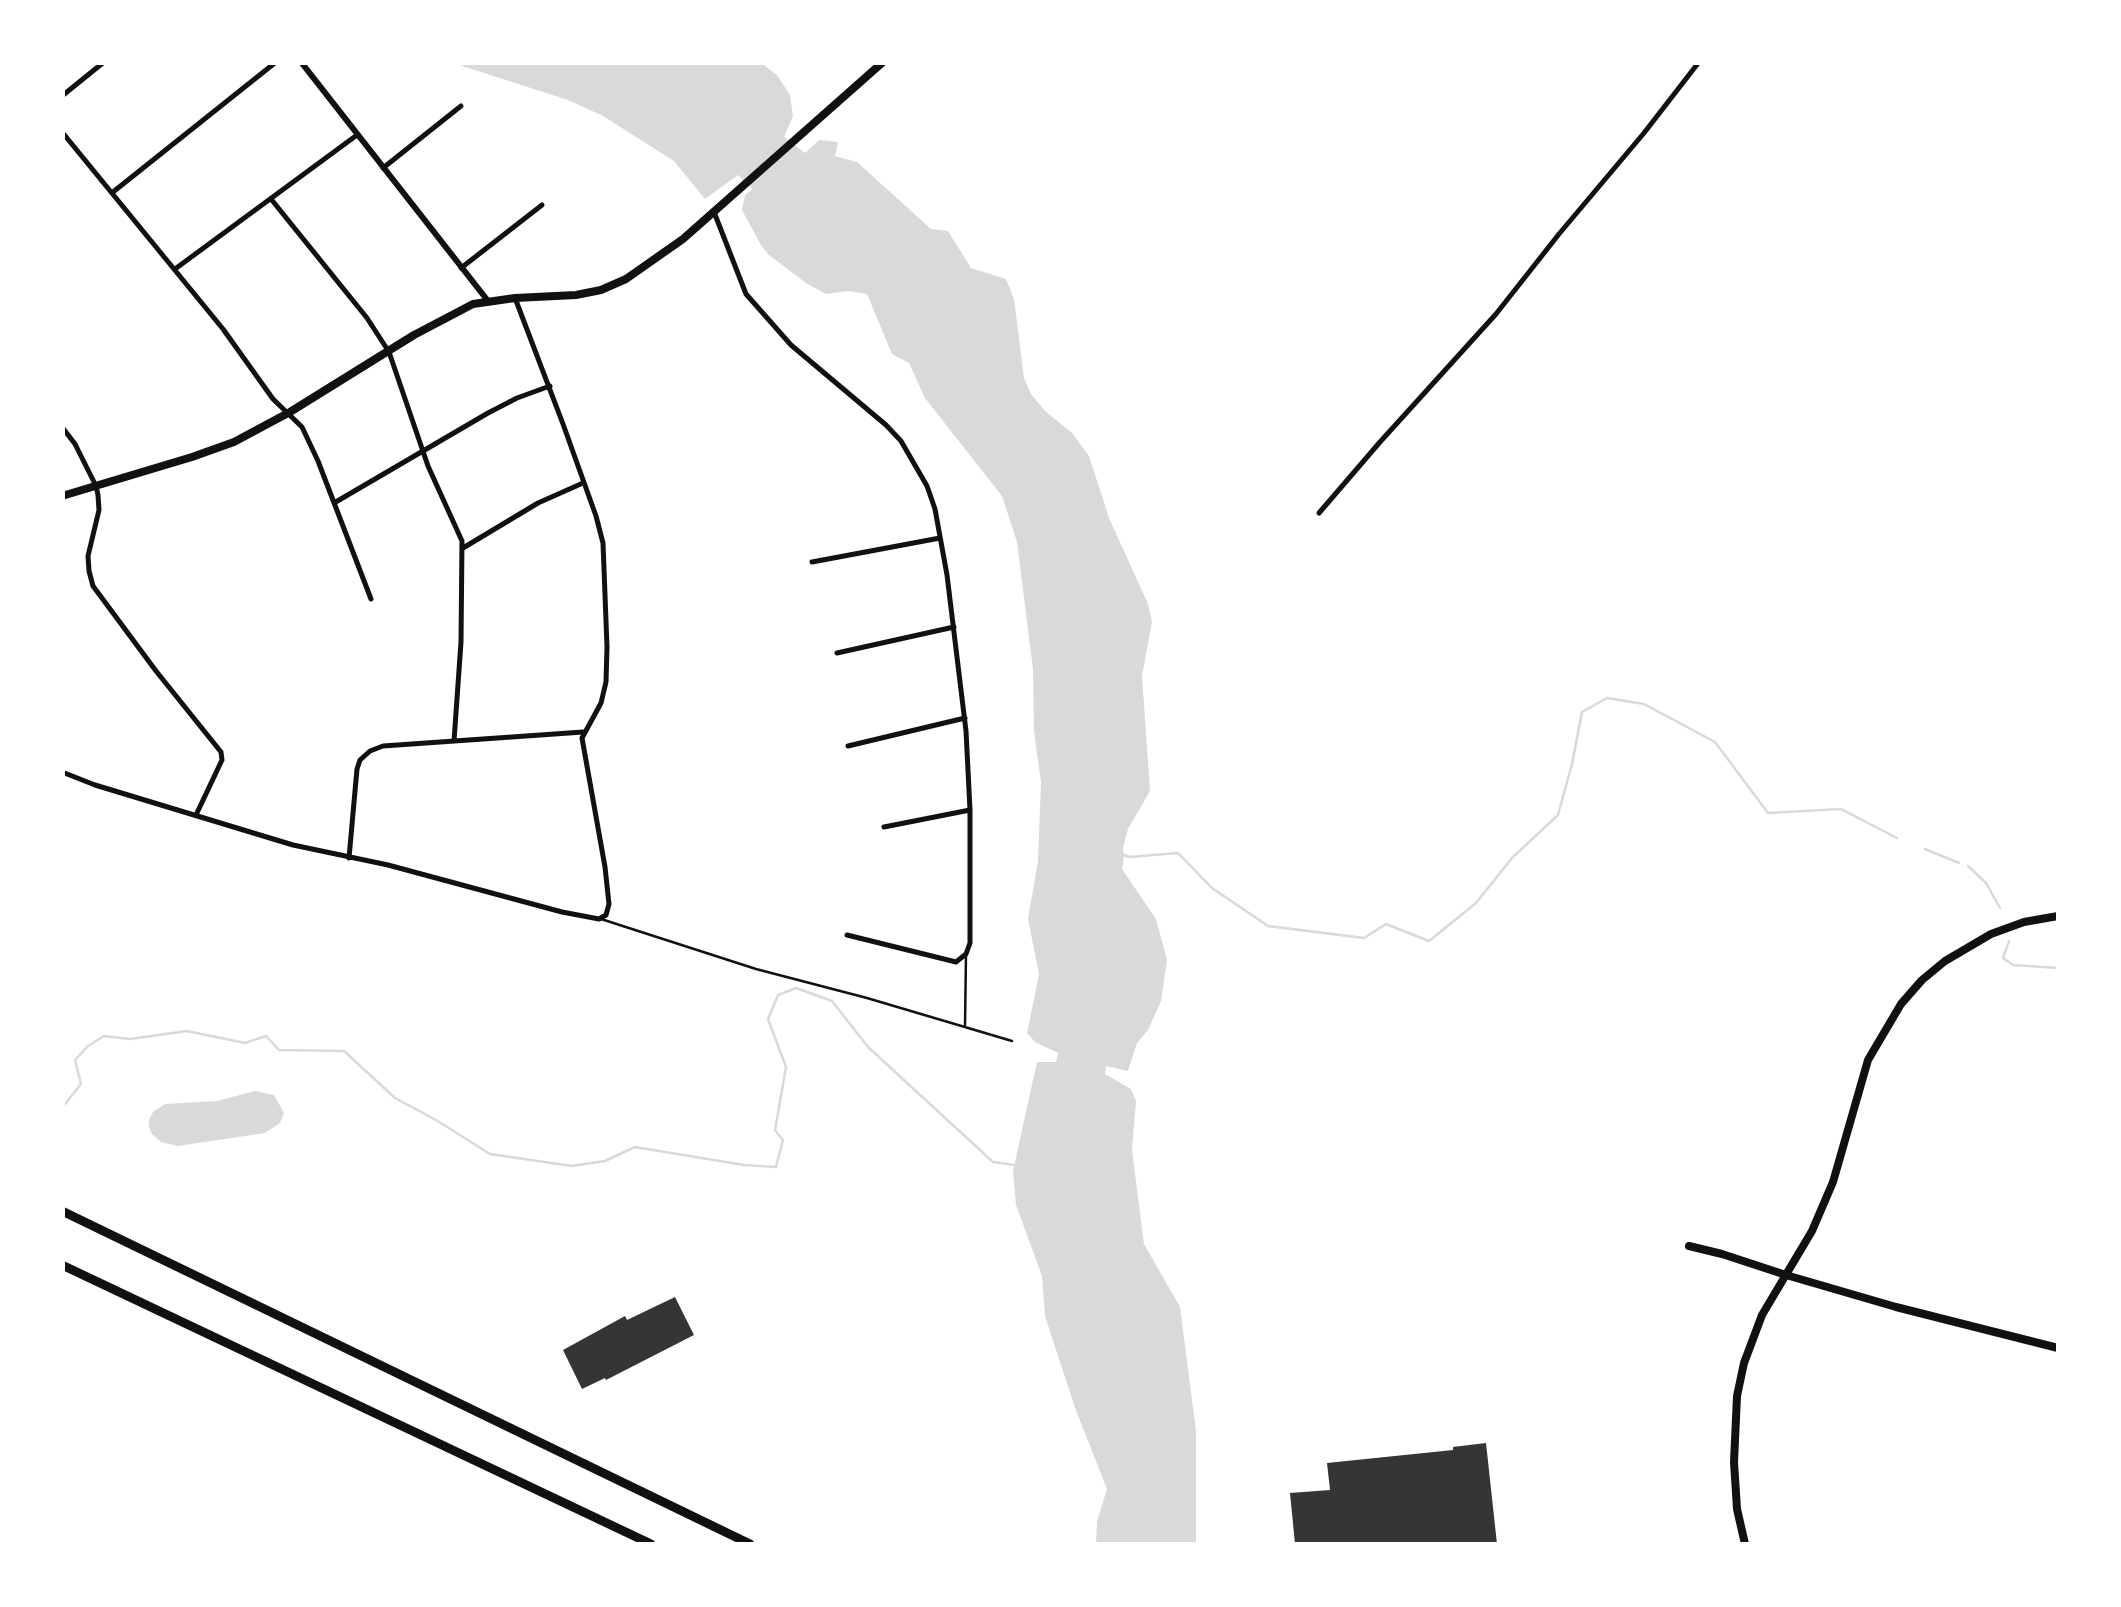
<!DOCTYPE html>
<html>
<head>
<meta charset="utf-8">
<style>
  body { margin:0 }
  #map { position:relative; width:2121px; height:1607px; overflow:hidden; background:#fff; font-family:Ubuntu,sans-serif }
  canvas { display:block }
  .frame { position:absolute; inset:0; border:65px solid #fff; pointer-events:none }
</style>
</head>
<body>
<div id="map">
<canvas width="2121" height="1607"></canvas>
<div class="frame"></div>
</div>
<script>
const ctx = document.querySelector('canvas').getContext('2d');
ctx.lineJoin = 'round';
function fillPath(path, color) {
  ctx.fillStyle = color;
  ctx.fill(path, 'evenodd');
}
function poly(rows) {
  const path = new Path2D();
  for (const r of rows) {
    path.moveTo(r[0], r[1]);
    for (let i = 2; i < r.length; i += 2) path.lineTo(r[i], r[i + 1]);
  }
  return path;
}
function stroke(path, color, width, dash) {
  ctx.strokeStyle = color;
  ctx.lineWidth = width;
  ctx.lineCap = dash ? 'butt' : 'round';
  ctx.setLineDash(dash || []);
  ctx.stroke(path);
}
const water = poly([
  [453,63,761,63,777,75,790,95,793,116,784,137,805,153,819,140,838,142,835,156,857,162,931,229,948,231,971,268,1006,279,1014,299,1024,378,1031,394,1045,411,1072,433,1089,456,1109,518,1148,604,1152,622,1142,676,1150,791,1128,829,1123,848,1124,857,1122,869,1156,919,1167,960,1161,1001,1148,1030,1137,1043,1128,1071,1106,1066,1105,1074,1131,1089,1136,1101,1132,1150,1144,1244,1180,1307,1196,1431,1196,1544,1096,1544,1097,1521,1107,1489,1075,1408,1045,1316,1042,1276,1016,1205,1013,1171,1037,1062,1056,1062,1058,1053,1035,1042,1027,1033,1039,974,1028,919,1038,861,1041,782,1034,731,1033,669,1017,542,1002,496,925,398,909,363,892,354,867,294,848,291,826,294,806,283,769,255,761,245,742,210,745,195,753,189,738,175,705,199,674,161,603,116,568,100],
  [255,1091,274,1095,284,1113,280,1123,265,1133,178,1146,161,1142,152,1134,149,1127,149,1120,153,1112,165,1104,217,1101]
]);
const stream = poly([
  [1925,849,1959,863],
  [1124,855,1129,857,1178,853,1212,888,1268,926,1364,938,1386,924,1429,941,1476,903,1512,858,1558,815,1572,764,1582,712,1607,698,1644,704,1715,742,1768,813,1841,809,1897,838],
  [1968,866,1986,883,2000,908],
  [2009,941,2003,958,2013,965,2058,968],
  [62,1108,81,1084,75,1060,88,1046,104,1036,130,1039,187,1031,245,1043,266,1036,279,1050,344,1051,395,1098,436,1120,490,1154,572,1166,605,1161,635,1147,744,1165,776,1167,783,1140,775,1130,786,1067,768,1019,778,995,796,988,832,1001,868,1047,993,1162,1014,1165]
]);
const building = poly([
  [675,1297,694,1335,606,1380,605,1378,582,1389,563,1350,625,1316,627,1320],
  [1486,1443,1497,1544,1295,1544,1290,1493,1330,1490,1327,1463,1453,1450,1453,1447]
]);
const service = poly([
  [601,919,756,969,867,998,1012,1041],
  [965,1026,966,954]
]);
const minor = poly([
  [62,96,104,62],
  [62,132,223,329,273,399,302,427,318,461,371,599],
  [383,168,461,106],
  [113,192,276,62],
  [271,199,367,318,389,352,428,466,462,541,461,642,454,741],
  [714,212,746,294,791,345,886,425,901,441,927,486,935,509,947,575,966,731,970,810,970,943,966,954,956,962,847,935],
  [461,268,542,205],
  [175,269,357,135],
  [62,427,75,444,96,486,98,495,99,510,88,556,89,571,93,586,156,671,221,752,222,760,196,815],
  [334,503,488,413,517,398,550,386],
  [1319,513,1380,442,1496,314,1559,234,1644,133,1699,62],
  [463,548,538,503,583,483],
  [812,562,940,538],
  [837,653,954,627],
  [848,746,965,718],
  [62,772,95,785,293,845,388,865,562,912,599,919,606,915,609,904,605,867,582,738,601,703,606,682,607,647,603,543,596,516,563,424,515,298],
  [884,827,970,810],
  [349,858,357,769,360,760,370,751,383,746,583,732]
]);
const tertiary = poly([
  [301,62,488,301]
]);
const secondary = poly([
  [62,496,192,457,234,442,290,412,414,335,473,304,515,298,576,295,601,290,626,279,683,239,883,62],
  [1689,1246,1722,1254,1786,1275,1896,1307,2058,1348],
  [1745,1544,1737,1509,1734,1462,1737,1396,1744,1363,1762,1315,1812,1231,1833,1182,1868,1060,1901,1004,1922,980,1945,961,1991,934,2024,922,2058,916]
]);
const motorway = poly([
  [62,1211,750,1544],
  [62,1265,651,1544]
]);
fillPath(water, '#d9d9d9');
stroke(stream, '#d9d9d9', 2.5);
fillPath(building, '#353535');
stroke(service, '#111', 2.5);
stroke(minor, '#111', 5);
stroke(tertiary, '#111', 6);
stroke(secondary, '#111', 8);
stroke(motorway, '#111', 9);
</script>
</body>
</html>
